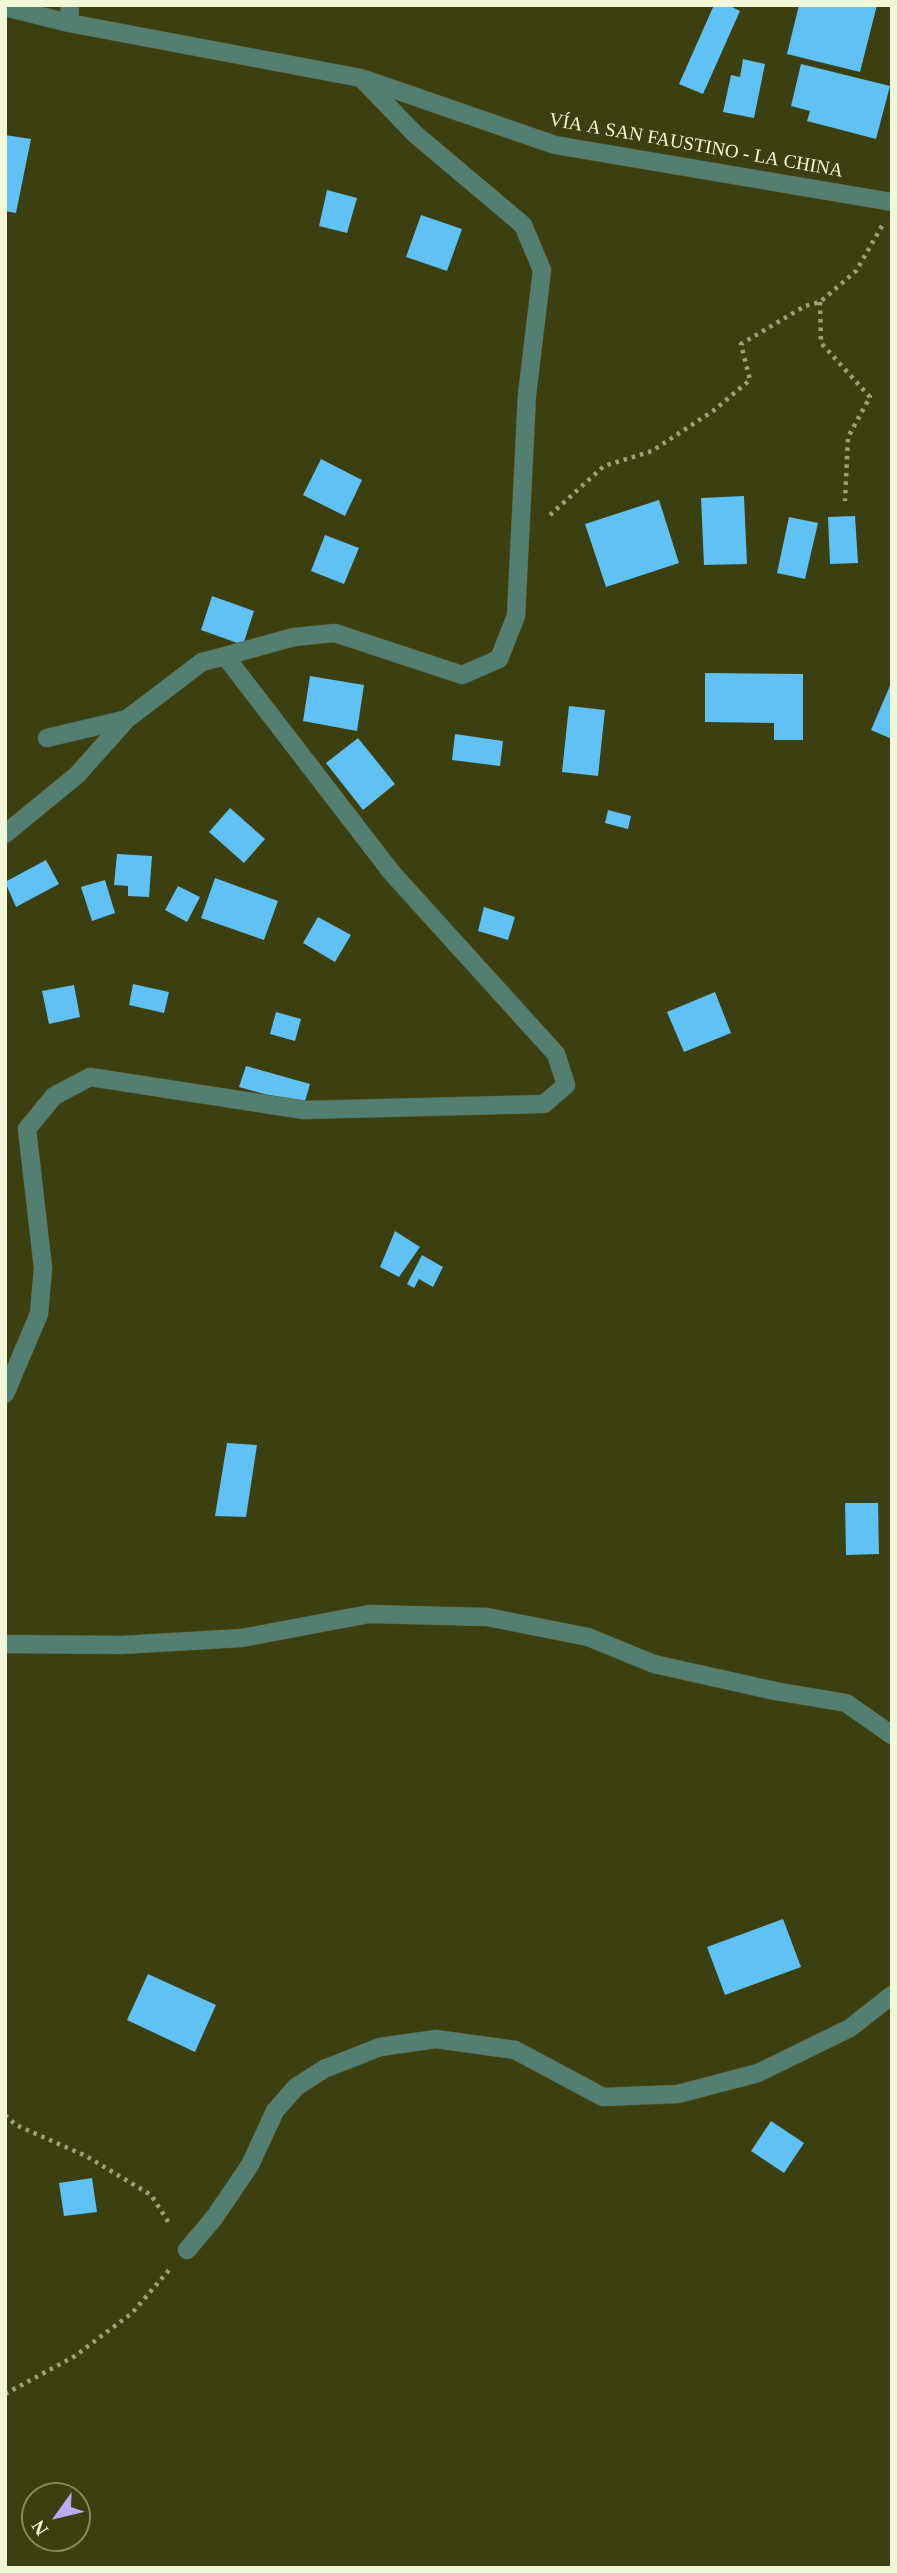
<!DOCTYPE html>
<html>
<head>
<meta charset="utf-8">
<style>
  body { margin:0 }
  #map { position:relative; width:897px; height:2573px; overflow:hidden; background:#3c3f0f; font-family:Georgia,serif }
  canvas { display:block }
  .frame { position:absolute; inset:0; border:7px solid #f2f7d7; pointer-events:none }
  .north { position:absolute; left:21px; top:2482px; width:70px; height:70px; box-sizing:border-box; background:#3c3f0f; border:2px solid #85895f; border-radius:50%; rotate:236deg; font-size:19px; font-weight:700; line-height:28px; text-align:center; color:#f2f7d7 }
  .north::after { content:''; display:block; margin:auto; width:24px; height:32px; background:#bbaaf6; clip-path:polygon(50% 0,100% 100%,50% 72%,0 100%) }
</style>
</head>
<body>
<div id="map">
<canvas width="897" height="2573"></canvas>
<div class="frame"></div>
<div class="north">N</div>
</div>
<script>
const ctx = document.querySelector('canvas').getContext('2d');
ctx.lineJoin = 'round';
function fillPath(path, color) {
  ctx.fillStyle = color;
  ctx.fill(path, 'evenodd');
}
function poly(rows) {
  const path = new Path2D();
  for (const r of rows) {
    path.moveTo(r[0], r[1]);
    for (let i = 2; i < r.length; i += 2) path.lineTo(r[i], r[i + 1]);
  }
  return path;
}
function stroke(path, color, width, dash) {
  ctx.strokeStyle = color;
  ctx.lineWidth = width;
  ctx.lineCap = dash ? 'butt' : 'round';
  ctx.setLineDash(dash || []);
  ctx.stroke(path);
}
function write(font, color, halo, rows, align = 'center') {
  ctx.font = font + ' Georgia,serif';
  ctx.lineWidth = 7;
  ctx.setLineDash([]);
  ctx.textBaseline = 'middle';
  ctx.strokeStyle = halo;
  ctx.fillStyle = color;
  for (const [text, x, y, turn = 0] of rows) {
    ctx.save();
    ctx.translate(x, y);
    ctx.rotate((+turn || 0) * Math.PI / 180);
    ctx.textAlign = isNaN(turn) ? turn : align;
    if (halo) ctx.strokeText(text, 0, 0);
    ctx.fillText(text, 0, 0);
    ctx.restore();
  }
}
const building = poly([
  [714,5,728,5,740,11,703,94,679,84],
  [799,5,877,5,860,72,787,54],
  [743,59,765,64,754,118,723,112,731,75,740,77],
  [801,64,890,86,876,139,807,121,810,111,791,106],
  [5,135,31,139,16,213,5,211],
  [327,190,357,198,347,233,319,226],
  [421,215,462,229,447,271,406,257],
  [321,459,362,480,345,516,303,495],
  [744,496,747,564,704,565,701,498],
  [659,500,679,563,606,587,585,524],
  [855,516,858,563,830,564,828,517],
  [789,517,818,523,805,579,777,573],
  [325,535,359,548,344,584,311,571],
  [212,596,254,611,243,645,201,630],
  [705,673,803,674,803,740,774,740,774,723,705,722],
  [310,676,364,685,357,731,303,721],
  [892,681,892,739,871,730],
  [569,706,605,710,598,776,562,772],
  [455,734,503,741,500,766,452,760],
  [358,738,395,784,363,810,326,763],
  [230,808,265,839,244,863,209,832],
  [608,810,631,816,628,829,605,823],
  [117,854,152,856,149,897,128,896,128,886,114,885],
  [46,860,59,884,16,907,5,882],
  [215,878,278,901,264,940,201,918],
  [105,880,115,913,92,921,81,887],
  [178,886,200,897,187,922,165,910],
  [484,907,515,917,508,940,478,931],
  [318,917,351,935,335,962,303,943],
  [133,984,169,992,164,1013,129,1005],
  [74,985,80,1017,49,1024,42,991],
  [715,992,731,1033,684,1052,667,1012],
  [276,1012,301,1019,295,1041,270,1034],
  [246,1066,310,1084,304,1105,239,1087],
  [395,1231,420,1247,399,1277,380,1267],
  [422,1255,443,1267,433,1287,419,1279,414,1288,407,1284],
  [227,1443,257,1445,246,1517,215,1516],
  [845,1503,878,1503,879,1554,846,1555],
  [783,1919,801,1967,725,1995,707,1947],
  [148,1974,216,2005,195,2052,127,2020],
  [771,2121,804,2143,784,2173,751,2151],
  [92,2178,97,2212,64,2216,59,2183]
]);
const path = poly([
  [820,302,821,343,870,397,848,437,845,501],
  [550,515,604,466,652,451,713,411,750,380,741,344,805,306,820,302,856,271,882,226],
  [5,2115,16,2125,86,2156,151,2195,171,2226],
  [5,2394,75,2356,132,2313,170,2269]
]);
const minor = poly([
  [5,7,69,23,361,78,555,145,892,202],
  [69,23,70,5],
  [47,738,127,719],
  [5,834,77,775,127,719,202,662,225,656],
  [5,1394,39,1314,43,1268,27,1129,54,1096,90,1077,304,1110,544,1104,566,1085,556,1054,392,873,225,656,294,637,335,633,462,675,499,659,516,616,527,395,542,270,523,225,415,134,361,78],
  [5,1644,121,1645,242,1638,369,1614,487,1617,588,1637,654,1664,775,1691,846,1703,892,1735],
  [187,2250,214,2218,250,2165,275,2111,296,2087,324,2069,380,2047,436,2039,515,2050,603,2097,678,2094,758,2073,850,2028,892,1995]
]);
const streetNames = [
  ["VÍA A SAN FAUSTINO - LA CHINA",696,146,10]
];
fillPath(building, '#5fc1f4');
stroke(minor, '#595c2f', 19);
stroke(path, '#9da179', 4.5, [3.5, 5]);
stroke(minor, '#537f72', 18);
write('19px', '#f2f7d7', '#3c3f0f', streetNames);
</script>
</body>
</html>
